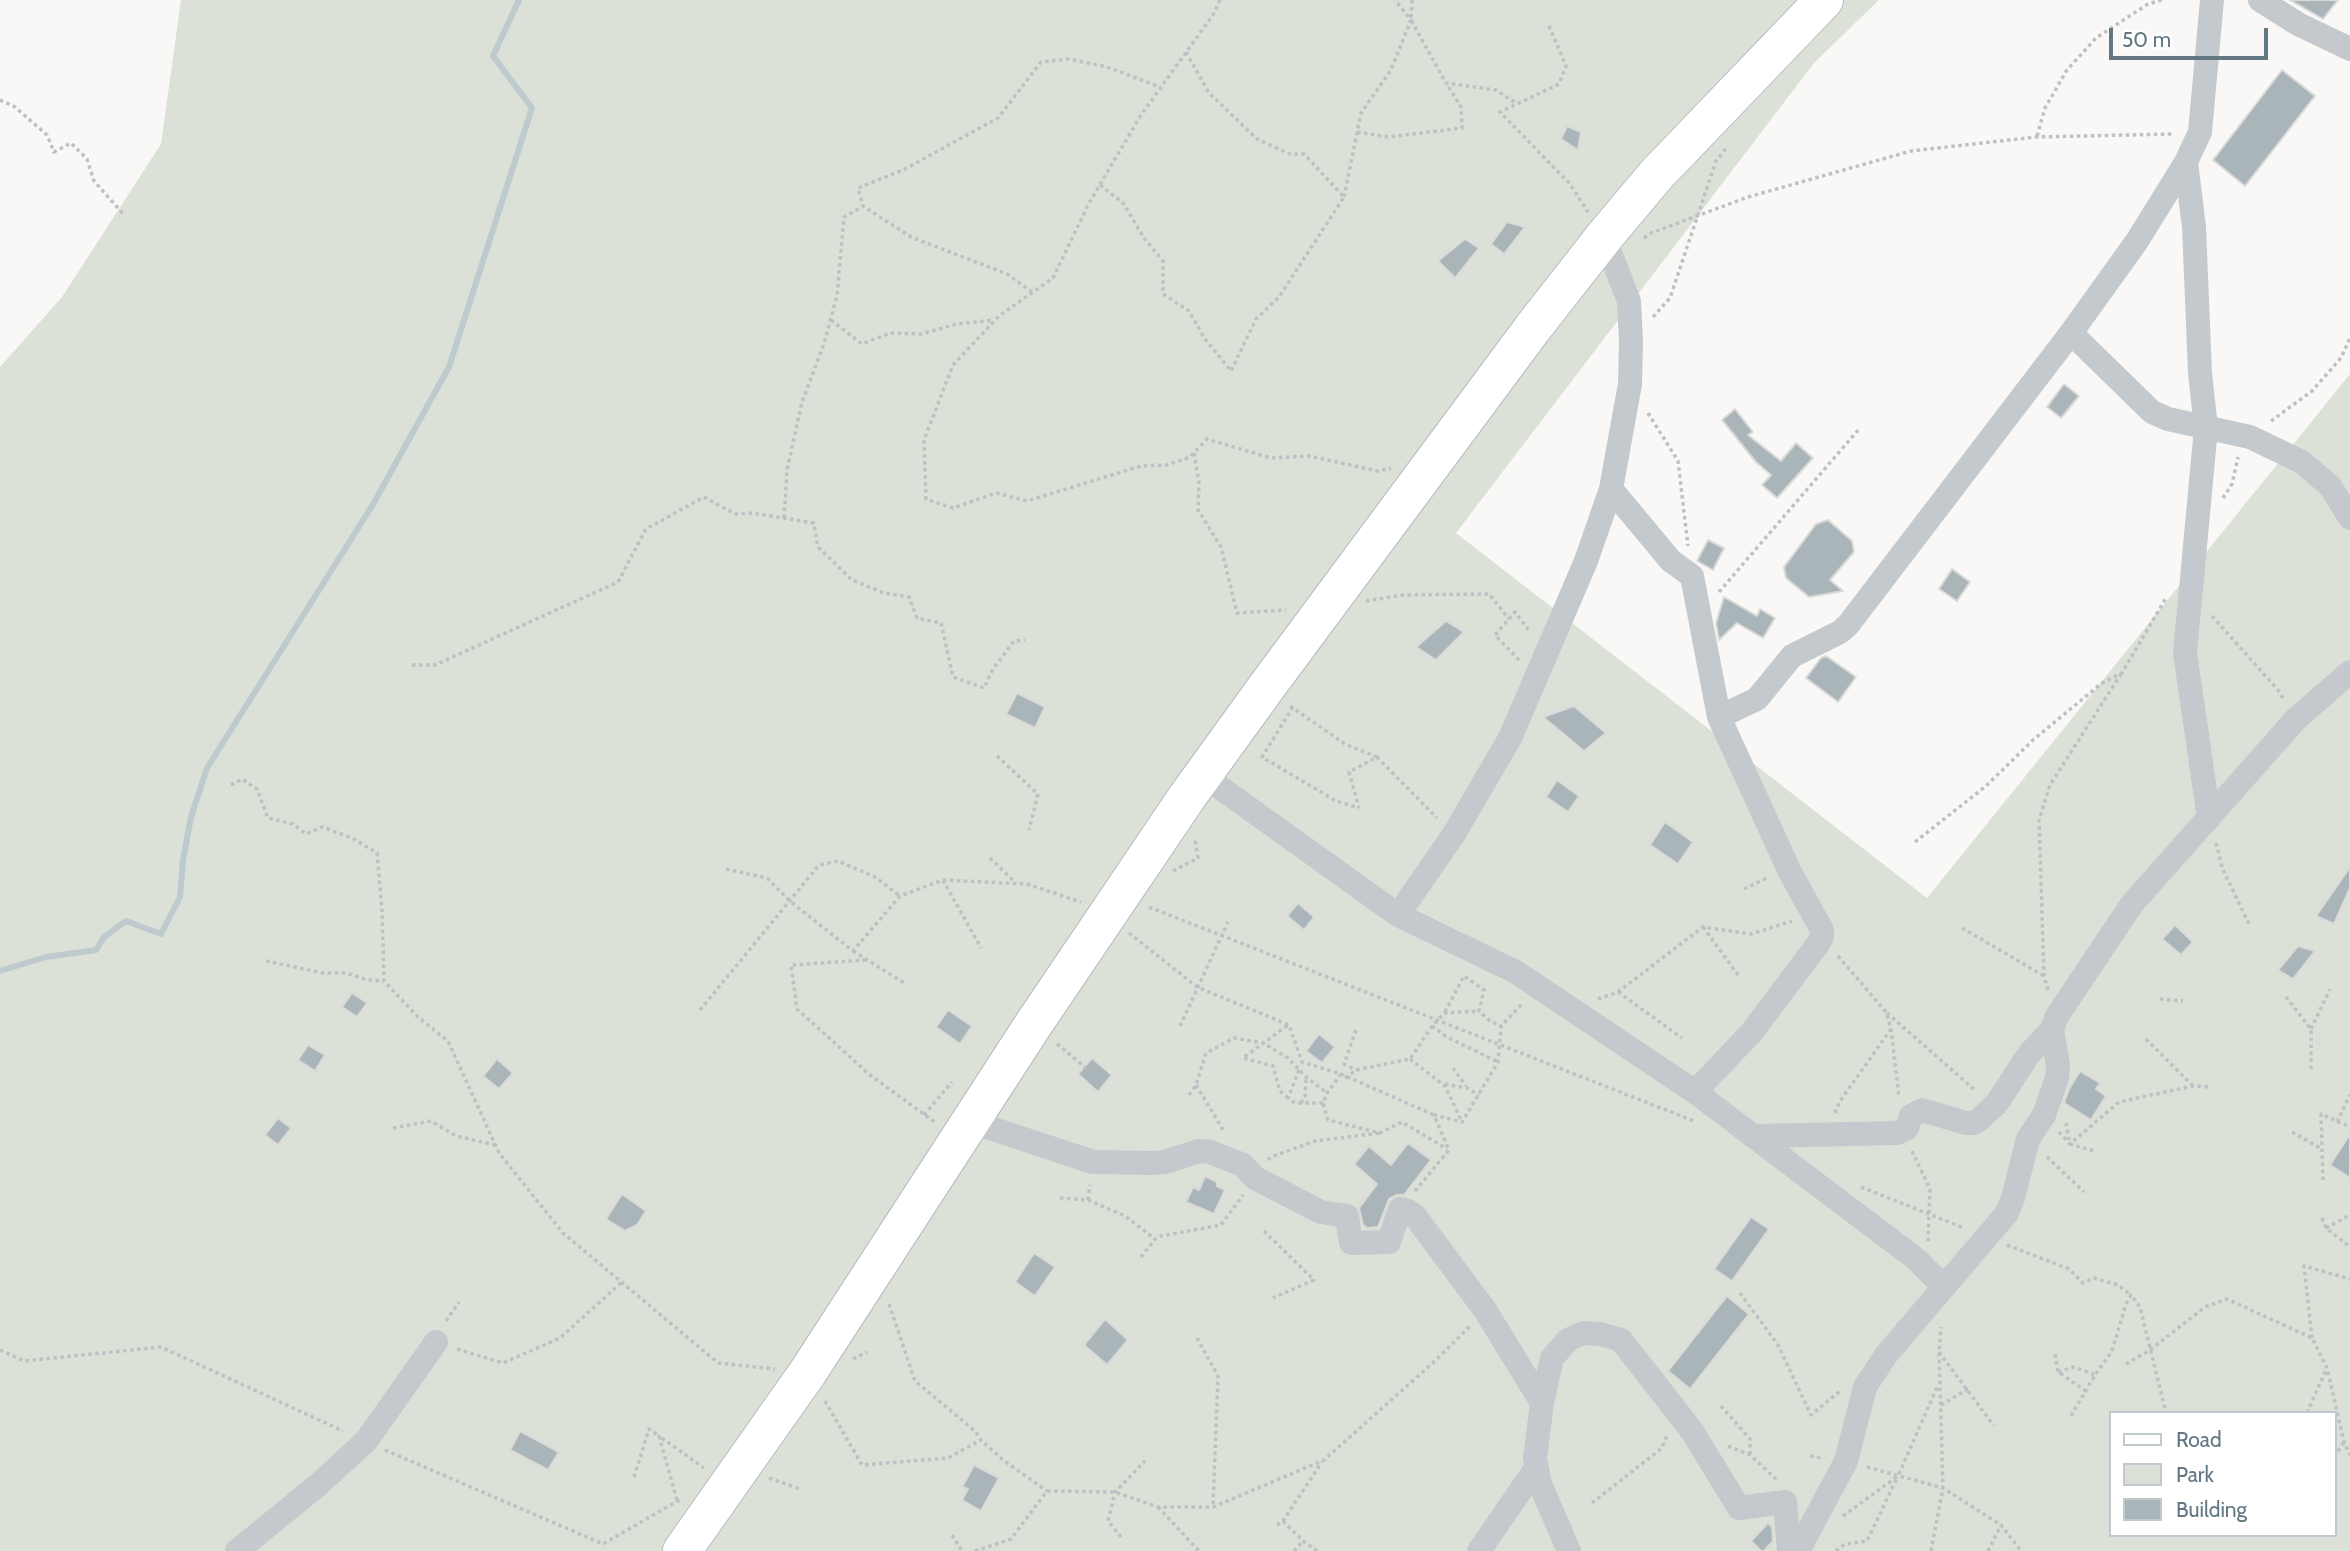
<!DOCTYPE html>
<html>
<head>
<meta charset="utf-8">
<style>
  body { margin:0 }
  #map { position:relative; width:2350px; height:1551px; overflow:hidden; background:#f9f8f6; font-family:Cabin,sans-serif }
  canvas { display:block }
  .legend { position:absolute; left:2109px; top:1411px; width:228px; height:126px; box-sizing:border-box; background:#fff; border:2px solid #c0c9cd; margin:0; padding:9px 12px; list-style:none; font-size:21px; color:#627782 }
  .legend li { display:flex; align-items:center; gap:14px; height:35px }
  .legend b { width:35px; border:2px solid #c0c9cd }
  .scale { position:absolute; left:2109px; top:28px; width:159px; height:32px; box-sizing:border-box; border:4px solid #627782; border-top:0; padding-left:9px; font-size:21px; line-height:24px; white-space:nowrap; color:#627782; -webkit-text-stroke:5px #fff; paint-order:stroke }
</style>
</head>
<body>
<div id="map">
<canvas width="2350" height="1551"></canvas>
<ul class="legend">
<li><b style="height:9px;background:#fff"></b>Road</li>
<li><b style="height:19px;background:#dbe1d7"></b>Park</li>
<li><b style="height:19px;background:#aab5b9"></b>Building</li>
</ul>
<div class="scale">50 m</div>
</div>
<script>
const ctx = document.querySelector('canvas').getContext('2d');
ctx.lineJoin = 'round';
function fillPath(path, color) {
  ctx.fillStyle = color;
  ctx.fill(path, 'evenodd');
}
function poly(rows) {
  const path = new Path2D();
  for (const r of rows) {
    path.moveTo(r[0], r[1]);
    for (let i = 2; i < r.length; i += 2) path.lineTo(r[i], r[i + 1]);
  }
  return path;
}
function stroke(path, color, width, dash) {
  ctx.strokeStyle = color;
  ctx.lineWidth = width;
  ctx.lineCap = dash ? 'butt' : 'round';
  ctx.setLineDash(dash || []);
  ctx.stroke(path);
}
const green = poly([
  [181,0,1879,0,1814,63,1456,533,1927,898,2350,374,2350,1551,0,1551,0,367,62,297,161,144],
  [2110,1413,2334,1413,2334,1535,2110,1535]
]);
const stream = poly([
  [0,971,46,957,96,950,104,937,126,921,161,934,180,897,183,860,191,817,207,768,372,506,449,367,532,108,493,56,519,0]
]);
const building = poly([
  [2290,0,2338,0,2323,19,2290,0],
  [2282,70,2315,96,2245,186,2213,160,2282,70],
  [1567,126,1581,132,1578,150,1561,139,1567,126],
  [1507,222,1525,227,1504,254,1491,244,1507,222],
  [1465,239,1479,248,1455,278,1438,261,1465,239],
  [2064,384,2079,396,2061,418,2047,407,2064,384],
  [1735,409,1753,432,1748,435,1781,461,1796,443,1813,458,1777,498,1762,485,1771,475,1756,462,1722,420,1735,409],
  [1828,520,1852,541,1854,552,1830,580,1843,591,1809,597,1786,578,1784,567,1816,524,1828,520],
  [1708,540,1724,548,1713,570,1697,561,1708,540],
  [1952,569,1970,582,1957,601,1939,589,1952,569],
  [1724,597,1757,616,1760,609,1775,618,1763,638,1737,623,1719,640,1716,623,1724,597],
  [1446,621,1464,632,1436,660,1416,647,1446,621],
  [1826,656,1856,677,1838,702,1806,678,1821,658,1826,656],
  [1017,693,1045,707,1035,728,1006,714,1017,693],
  [1574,706,1606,733,1584,751,1543,717,1574,706],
  [1557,780,1579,796,1568,812,1546,797,1557,780],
  [1665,822,1693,842,1678,864,1650,845,1665,822],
  [2350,867,2350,888,2334,924,2316,916,2350,867],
  [1298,903,1314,917,1304,930,1287,916,1298,903],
  [2175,925,2193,942,2181,955,2162,939,2175,925],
  [2298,946,2315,951,2293,979,2278,970,2298,946],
  [352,993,367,1003,357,1017,342,1007,352,993],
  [948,1010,972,1026,960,1044,936,1027,948,1010],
  [1319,1034,1335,1047,1322,1063,1306,1051,1319,1034],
  [308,1045,325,1055,315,1071,298,1060,308,1045],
  [1092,1058,1112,1075,1098,1092,1078,1074,1092,1058],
  [497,1059,513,1073,499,1089,483,1076,497,1059],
  [2080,1071,2100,1083,2096,1089,2106,1096,2091,1120,2064,1103,2069,1089,2080,1071],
  [278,1118,291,1128,278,1145,265,1135,278,1118],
  [2350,1134,2350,1178,2330,1165,2350,1134],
  [1408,1143,1431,1160,1404,1195,1397,1195,1389,1199,1378,1227,1367,1228,1363,1225,1359,1208,1377,1184,1354,1164,1369,1146,1391,1165,1408,1143],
  [1205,1176,1217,1182,1217,1186,1225,1190,1214,1214,1186,1202,1193,1187,1199,1190,1205,1176],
  [622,1194,646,1211,637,1225,625,1231,606,1219,622,1194],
  [1751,1217,1769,1229,1732,1281,1714,1269,1751,1217],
  [1034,1253,1055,1267,1035,1296,1015,1282,1034,1253],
  [1727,1296,1749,1314,1690,1389,1668,1371,1727,1296],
  [1105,1319,1128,1340,1107,1365,1084,1345,1105,1319],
  [520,1431,559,1452,548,1470,510,1450,520,1431],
  [974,1465,999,1478,981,1511,962,1500,968,1489,962,1487,974,1465],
  [1768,1523,1772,1527,1773,1541,1764,1551,1761,1551,1751,1541,1768,1523]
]);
const path = poly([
  [1220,0,1213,15,1141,115,1089,203,1053,278,999,316,953,365,924,440,926,499,953,508,996,493,1027,501,1141,466,1167,465,1190,457,1207,439,1271,458,1309,456,1378,471,1391,468],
  [1412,0,1411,20,1446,83,1496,90,1516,103],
  [1549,26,1566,66,1559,84,1500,112,1570,184,1588,212],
  [0,100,15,107,47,135,54,152,71,143,87,159,94,181,125,216],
  [1357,132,1388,137,1462,128,1461,107,1446,83],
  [2037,136,2045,108,2067,70,2096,38,2148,4,2162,0],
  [1100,185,1123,203,1144,238,1163,261,1163,294,1189,311,1205,339,1231,371,1256,319,1279,297,1344,197,1304,154,1290,154,1257,139,1209,93,1186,52],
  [1344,197,1361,113,1391,70,1411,20,1395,0],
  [1644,238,1651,233,1748,197,1911,151,2036,137,2173,134],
  [1032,292,1007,274,911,237,863,206,858,188,903,170,998,118,1041,62,1069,59,1107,67,1160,87],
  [1653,317,1670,298,1716,161,1728,146],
  [831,320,862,344,890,333,921,334,957,324,994,320],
  [1648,413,1678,461,1688,546],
  [2271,421,2312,391,2341,358,2350,338],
  [1194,453,1199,483,1198,510,1221,547,1237,613,1286,610],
  [2223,498,2232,484,2238,457],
  [784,518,787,470,802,402,824,344,837,295,844,217,862,207],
  [1719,592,1859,429],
  [1366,601,1403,595,1489,594,1509,619],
  [2212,616,2278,690,2284,700],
  [1519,660,1495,635,1515,612,1530,632],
  [412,665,435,665,618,582,646,529,704,497,735,514,752,513,814,523,818,547,852,580,884,593,909,597,917,618,941,623,953,677,984,688,993,669,1014,641,1025,640],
  [1290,706,1345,744,1377,757,1349,772,1359,808],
  [1293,707,1262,757,1336,801,1359,808],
  [997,756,1038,794,1029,830],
  [1377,757,1437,818],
  [231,785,242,779,257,789,268,818,293,824,306,834,322,827,352,838,377,853,382,911,384,981,418,1017,448,1041,499,1153,563,1233,718,1363,775,1369],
  [1915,842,1986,786,2033,740,2102,683,2122,673,2166,598],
  [2216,843,2223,870,2249,924],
  [990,858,1015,882],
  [726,869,767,878,791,902,853,951,900,896,943,880,1027,884,1081,902],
  [1173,871,1198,858,1195,839],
  [943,880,981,948],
  [1744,889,1767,878],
  [1149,907,1694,1121],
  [1703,927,1738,975],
  [1962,928,2044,976],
  [1129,933,1197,987,1289,1025,1302,1062,1341,1074,1434,1115],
  [853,951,906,984],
  [1838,956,1886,1012,1891,1029,1899,1097],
  [866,960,791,965,797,1009,870,1075,936,1123],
  [266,961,323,973,347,973,367,980,384,981],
  [2048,990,2044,976,2039,820,2050,785,2121,674],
  [1618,992,1682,1038],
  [2286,997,2311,1029,2311,1071],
  [1598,999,1618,992,1703,927,1751,934,1792,921],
  [2160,999,2183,1001],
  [700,1010,819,865,838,861,875,877,900,896],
  [1445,1012,1464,976,1484,990,1479,1011,1490,1021,1501,1026],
  [1887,1013,1976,1091],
  [1180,1026,1228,922],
  [1432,1026,1447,1037,1498,1062],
  [2311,1029,2330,989],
  [1356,1030,1344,1064,1356,1070],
  [2146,1039,2193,1086],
  [1057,1044,1086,1068],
  [1410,1059,1445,1086,1462,1122],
  [1453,1068,1466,1086],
  [1299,1070,1288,1098,1295,1103,1323,1103],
  [1341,1074,1327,1093,1323,1103,1328,1120,1380,1133,1402,1122,1447,1149],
  [1345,1078,1356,1070,1410,1059,1432,1026,1444,1013,1479,1011],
  [1445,1084,1467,1088,1479,1095],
  [1196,1085,1225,1133],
  [1189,1095,1196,1085,1206,1053,1234,1038,1263,1043,1288,1058,1306,1077,1327,1093],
  [1288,1098,1280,1091,1273,1066,1243,1058,1288,1025],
  [1301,1103,1305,1096,1306,1079],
  [1835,1113,1840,1101,1891,1029],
  [924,1115,952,1082],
  [2337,1122,2350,1095],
  [2066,1123,2070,1144,2094,1151],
  [393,1128,431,1121,456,1136,495,1145],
  [2059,1132,2070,1144,2119,1102,2193,1086,2208,1087],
  [2292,1132,2322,1149],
  [1912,1151,1930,1189,1928,1241],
  [2047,1157,2084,1192],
  [1268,1160,1271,1157,1315,1141,1380,1133],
  [2323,1180,2321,1114,2350,1127],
  [1861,1187,1964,1228],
  [1415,1191,1449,1150,1434,1115,1462,1122,1498,1062,1501,1026,1523,1003],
  [1060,1198,1088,1200,1125,1216,1155,1239],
  [1088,1200,1090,1185],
  [2322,1218,2326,1228,2350,1247],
  [2326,1228,2350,1215],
  [1264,1231,1314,1280,1273,1298],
  [2007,1245,2069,1269,2083,1283,2094,1278,2118,1285,2131,1295],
  [1141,1257,1155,1239,1161,1236,1221,1225,1243,1195],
  [1740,1293,1778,1345,1811,1415,1840,1391],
  [889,1304,915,1381,975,1431,981,1440,1003,1460,1047,1491],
  [446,1321,459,1302],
  [1197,1338,1218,1376,1213,1507],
  [2312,1338,2304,1266,2350,1279],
  [457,1349,503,1363,560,1338,622,1282],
  [0,1350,24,1361,161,1347,343,1431],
  [1939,1352,1994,1426],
  [2055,1354,2058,1372,2086,1391],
  [853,1359,867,1352],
  [2126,1364,2150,1350,2205,1307,2227,1299,2312,1338,2327,1368,2344,1442,2350,1455],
  [2058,1372,2074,1367,2095,1375],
  [825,1401,862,1465,948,1458,981,1440],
  [1941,1405,1968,1389],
  [1721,1406,1750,1439,1750,1455],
  [2307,1413,2326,1370],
  [2071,1416,2095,1375,2112,1351,2126,1304,2131,1295,2140,1307,2166,1413],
  [1728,1446,1750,1455,1778,1481],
  [385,1450,603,1544,681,1499],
  [1810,1456,1822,1458],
  [2334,1457,2344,1442],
  [1867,1467,1943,1488,2001,1525,2021,1551],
  [634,1477,649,1429,659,1436],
  [769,1478,800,1489],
  [677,1500,659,1436,704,1468],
  [1592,1503,1662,1448,1667,1435],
  [1158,1507,1199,1551],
  [1843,1516,1898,1476,1938,1385],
  [1283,1521,1303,1541,1317,1551],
  [1277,1525,1283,1521,1322,1462],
  [952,1535,962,1551],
  [1121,1537,1108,1521,1115,1492,1145,1461],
  [975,1551,1011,1539,1047,1491,1115,1492,1158,1507,1213,1507,1324,1460,1436,1360,1470,1326],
  [1294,1551,1303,1541],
  [1836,1551,1845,1544,1867,1541,1897,1478],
  [1931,1551,1943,1488,1939,1352,1941,1327],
  [1988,1551,2001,1525]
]);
const street = poly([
  [2260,0,2298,24,2350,49],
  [2186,162,2194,227,2200,373,2206,428,2185,653,2209,818],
  [2071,333,2152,412,2168,419,2250,437,2302,462,2330,486,2350,518],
  [1611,489,1671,561,1692,576,1719,717,1790,872,1822,930,1822,937,1818,944,1751,1033,1695,1092],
  [1719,717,1757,699,1792,656,1840,632,1848,625,2071,333,2137,241,2186,162,2200,132,2212,0],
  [1204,776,1398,915,1516,972,1695,1092,1916,1259,1943,1286],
  [1398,915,1454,834,1510,738,1586,561,1611,489,1630,384,1631,341,1629,301,1604,237],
  [972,1122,1093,1162,1153,1163,1165,1162,1199,1151,1210,1152,1243,1165,1255,1178,1321,1212,1347,1216,1351,1243,1389,1242,1400,1209,1408,1211,1415,1216,1485,1310,1542,1403],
  [1753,1136,1897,1133,1907,1128,1911,1116,1922,1110,1966,1123,1974,1123,1980,1119,1997,1103,2029,1054,2052,1029,2057,1016,2132,904,2296,719,2350,672],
  [237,1551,318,1485,366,1441,436,1342],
  [1479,1551,1536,1468],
  [1569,1551,1540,1484,1535,1458,1542,1403,1552,1358,1568,1340,1583,1333,1600,1334,1621,1340,1692,1431,1739,1508,1785,1502,1789,1551],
  [1798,1551,1846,1461,1865,1387,1886,1355,2007,1213,2013,1198,2028,1139,2044,1115,2057,1078,2058,1066,2052,1029]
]);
const primary = poly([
  [682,1551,808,1372,1033,1025,1187,797,1265,689,1532,329,1604,237,1656,175,1824,0]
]);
fillPath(green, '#dbe1d7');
stroke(stream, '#becace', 6);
fillPath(building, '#aab5b9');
stroke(building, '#dadad8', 2);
stroke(primary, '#b7bcc0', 40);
stroke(path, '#bdc1c3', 3.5, [3.5, 3.5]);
stroke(street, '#c3c9cc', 24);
stroke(primary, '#fff', 38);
</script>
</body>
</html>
